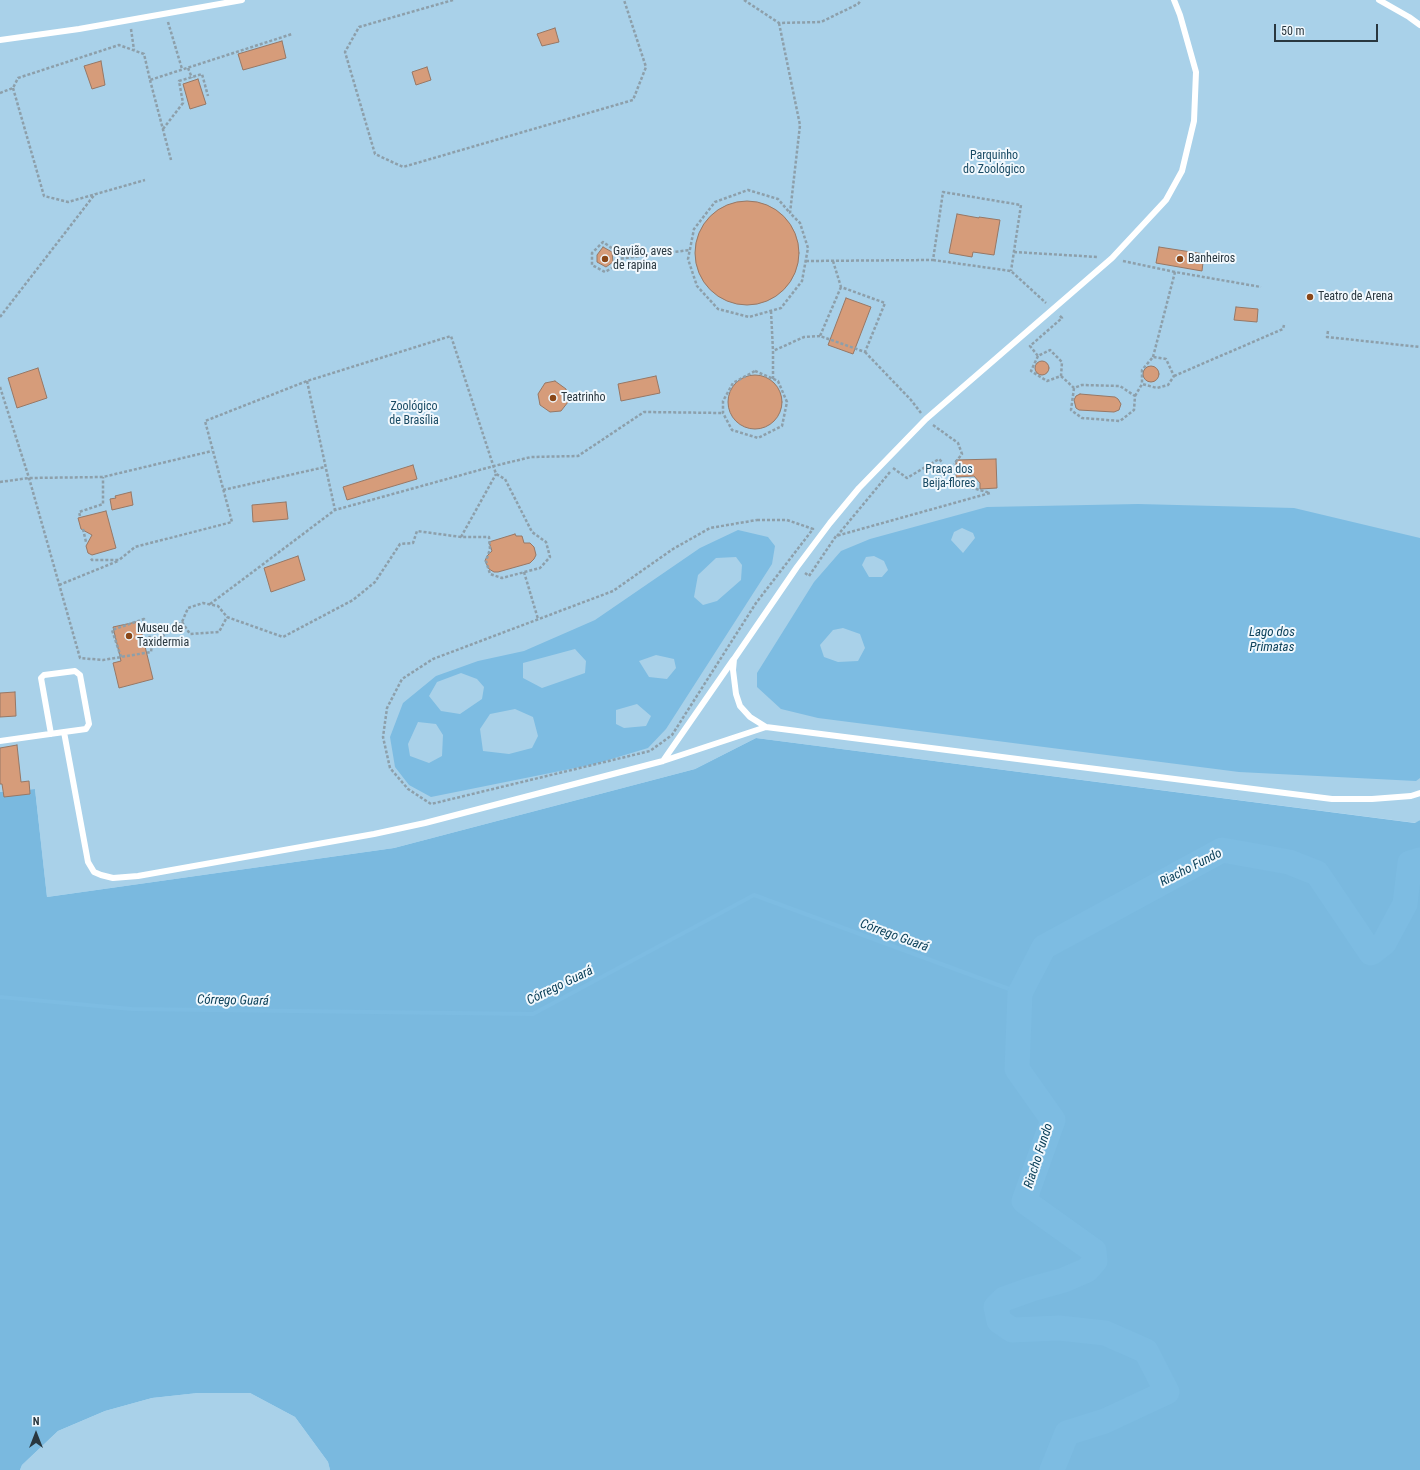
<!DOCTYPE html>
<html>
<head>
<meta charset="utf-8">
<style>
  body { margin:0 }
  #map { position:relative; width:1420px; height:1470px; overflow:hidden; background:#d9edfa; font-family:"Roboto Condensed",sans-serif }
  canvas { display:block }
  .north { position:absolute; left:16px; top:1414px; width:40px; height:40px; -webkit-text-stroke:3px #f1f8fd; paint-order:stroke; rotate:0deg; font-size:11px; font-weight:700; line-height:16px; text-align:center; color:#29373f }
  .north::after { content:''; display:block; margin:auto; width:14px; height:18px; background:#29373f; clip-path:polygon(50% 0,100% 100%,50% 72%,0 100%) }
  .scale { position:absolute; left:1274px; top:24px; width:104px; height:18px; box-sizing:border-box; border:2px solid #29373f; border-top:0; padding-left:5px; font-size:12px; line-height:14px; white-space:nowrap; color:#29373f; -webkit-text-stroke:3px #f1f8fd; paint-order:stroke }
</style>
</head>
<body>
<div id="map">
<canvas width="1420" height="1470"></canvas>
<div class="north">N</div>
<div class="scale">50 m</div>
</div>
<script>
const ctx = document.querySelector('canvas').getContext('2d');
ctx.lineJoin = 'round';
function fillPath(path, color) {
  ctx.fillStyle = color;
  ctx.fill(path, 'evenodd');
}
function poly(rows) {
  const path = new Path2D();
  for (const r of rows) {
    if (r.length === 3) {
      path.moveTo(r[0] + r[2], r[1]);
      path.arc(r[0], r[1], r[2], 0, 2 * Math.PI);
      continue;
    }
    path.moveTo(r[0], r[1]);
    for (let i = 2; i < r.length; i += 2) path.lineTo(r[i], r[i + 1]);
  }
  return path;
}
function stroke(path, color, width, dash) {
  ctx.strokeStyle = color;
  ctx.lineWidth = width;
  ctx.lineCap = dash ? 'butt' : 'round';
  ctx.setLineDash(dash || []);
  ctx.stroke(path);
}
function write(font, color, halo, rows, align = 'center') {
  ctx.font = font + ' "Roboto Condensed",sans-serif';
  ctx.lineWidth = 4;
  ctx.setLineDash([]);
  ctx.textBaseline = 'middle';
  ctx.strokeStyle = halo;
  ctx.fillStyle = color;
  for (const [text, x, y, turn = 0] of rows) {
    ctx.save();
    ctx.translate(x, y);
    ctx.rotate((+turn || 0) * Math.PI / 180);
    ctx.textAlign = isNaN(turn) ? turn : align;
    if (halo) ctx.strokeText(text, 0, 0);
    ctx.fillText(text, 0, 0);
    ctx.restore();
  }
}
const green = poly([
  [0,0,1420,0,1420,820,1416,823,756,738,695,769,394,848,47,897,35,789,0,792],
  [198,1393,250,1393,295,1417,328,1462,330,1470,20,1470,22,1465,58,1431,105,1411,152,1398]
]);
const forest = poly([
  [756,738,1415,823,1420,820,1420,1470,330,1470,328,1462,295,1417,250,1393,198,1393,152,1398,105,1411,58,1431,22,1465,20,1470,0,1470,0,792,35,789,47,897,394,848,695,769]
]);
const water = poly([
  [1138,504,1294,508,1420,538,1420,778,1416,781,1239,772,818,718,781,709,757,687,757,673,814,582,841,551,870,539,987,507],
  [962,528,973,533,975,538,963,553,951,540,954,532],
  [874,556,884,561,888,570,882,577,869,577,862,565,866,557],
  [843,628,860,634,865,648,858,661,838,662,824,657,820,645,833,630],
  [738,530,768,537,775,546,772,564,666,729,648,748,595,764,431,797,409,785,395,767,390,737,403,703,436,676,478,661,524,651,595,620,700,548],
  [736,557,742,565,741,580,717,601,703,605,694,597,698,575,716,558],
  [575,649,586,661,585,673,542,688,523,678,523,663],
  [656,655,674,659,676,668,667,679,649,677,639,661],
  [461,673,477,679,484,687,482,699,460,714,441,711,429,696,437,682],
  [637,704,651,716,646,726,624,728,616,724,616,710],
  [515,709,533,717,538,736,532,748,509,754,483,751,480,729,490,714],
  [418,722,436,724,443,735,442,756,429,763,410,756,408,744]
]);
const stream = poly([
  [0,997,131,1009,533,1014,754,895,1020,993]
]);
const river = poly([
  [1052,1470,1067,1433,1105,1421,1167,1392,1146,1351,1105,1333,1059,1328,1012,1330,999,1321,996,1307,1004,1299,1032,1289,1064,1280,1087,1270,1095,1261,1094,1251,1024,1201,1053,1120,1017,1069,1020,993,1044,947,1222,850,1289,862,1317,873,1371,953,1384,943,1405,904,1410,863,1420,860]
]);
const building = poly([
  [555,28,559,42,542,46,537,34,555,28],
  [282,41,286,58,243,70,238,54,282,41],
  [101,61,105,85,92,89,84,66,101,61],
  [427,67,431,80,416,85,412,72,427,67],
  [198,79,206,104,190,109,183,84,198,79],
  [747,253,52],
  [957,214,979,218,979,217,1000,220,994,255,973,252,972,257,949,253,957,214],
  [603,247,612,252,613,262,606,267,597,262,597,255,603,247],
  [1159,247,1204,254,1202,271,1156,263,1159,247],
  [846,298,871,307,853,354,828,345,846,298],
  [1236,307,1258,309,1257,322,1234,320,1236,307],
  [1042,368,7],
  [1151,374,8],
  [38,368,47,398,17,408,8,378,38,368],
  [755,402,27],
  [656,376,660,393,621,401,618,384,656,376],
  [555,381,566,389,568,402,561,411,550,412,540,405,538,394,545,383,555,381],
  [1080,394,1115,397,1118,399,1121,404,1119,410,1114,412,1079,410,1076,408,1074,400,1076,396,1080,394],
  [996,459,997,488,980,489,980,483,974,476,956,477,956,460,996,459],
  [413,465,417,479,347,500,343,487,413,465],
  [131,492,133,505,112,510,110,499,116,498,115,496,131,492],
  [286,502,288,519,253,522,252,505,286,502],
  [106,511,116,548,92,555,88,553,86,546,92,535,81,529,78,518,106,511],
  [515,534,516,536,522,536,524,543,530,543,534,547,536,555,534,559,530,563,498,572,494,572,489,569,485,561,487,556,492,551,489,542,515,534],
  [298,556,305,580,271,592,264,568,298,556],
  [136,622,139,622,153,679,119,688,113,663,121,661,113,627,136,622],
  [15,692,16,716,0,717,0,693,15,692],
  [17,745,21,782,29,781,30,794,4,797,2,784,0,784,0,748,17,745]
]);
const path = poly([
  [453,0,359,27,345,52,375,154,403,167,633,100,646,67,624,0],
  [744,0,779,23,821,22,858,4,861,0],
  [168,22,182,69],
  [779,23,800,125,790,213,800,223,808,248,802,281,781,308,749,317,718,309,697,286,688,259,694,229,715,202,748,190,778,199,790,213],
  [131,29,134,50],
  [188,68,192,78],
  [150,80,171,160],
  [13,88,44,196,68,202,145,180],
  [0,93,13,88,18,78,119,45,144,54,150,80,292,34],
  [163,129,183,103,179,81,202,74,208,96],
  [1014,252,1098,257],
  [617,259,617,265,605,272,592,265,592,253,603,242,616,251,617,259,690,250],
  [933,260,1011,271,1046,303],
  [806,261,933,260,943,192,1021,205,1011,271],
  [833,261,841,287,885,303,865,352,820,336,841,287],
  [1123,261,1175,272],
  [771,311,773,351],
  [0,317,95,194],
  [1328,331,1327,337,1420,347],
  [865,352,911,400,921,413],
  [1038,356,1031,371,1047,381,1061,376,1062,362,1050,350,1038,356,1030,346,1062,318,1059,315],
  [1153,357,1175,272,1261,287],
  [755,371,778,381,787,402,782,426,758,438,732,430,723,413,723,401,733,383,755,371],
  [1061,376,1074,388,1082,385,1120,386,1135,396,1134,410,1120,421,1082,418,1071,410,1074,388],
  [1174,376,1283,329,1284,325],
  [773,379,773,351,804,337,820,336],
  [307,381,335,510],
  [0,387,29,478,80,658,103,660,151,652,152,644,182,622,188,608,203,603,218,606,227,617,283,637,353,600,375,582,400,544,413,543,417,531,461,537,489,537,490,549,486,561,490,574,502,578,540,568,550,557,546,542,532,532,505,479,496,474,451,336,307,381,205,421,232,522,135,547,119,560,92,560,90,557],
  [1135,396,1142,384,1157,388,1168,385,1174,376,1166,359,1153,357,1142,370,1142,384],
  [933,425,958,443,962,454,954,464],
  [893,468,907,478,939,459,943,463],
  [0,482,29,478,103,477,212,451],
  [223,490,325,467],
  [80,516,79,512,103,504,103,477],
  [757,520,787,520,813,529,756,603,672,735,650,751,431,804,408,789,390,768,383,737,387,708,402,679,433,659,613,591,673,549,710,528,757,520],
  [83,529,86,542],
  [837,536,890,472],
  [461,537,496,474],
  [524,572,538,619],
  [805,573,809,576,836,536,990,493,962,485],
  [59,585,118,561],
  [210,604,335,510,494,466,531,457,578,456,644,412,723,413],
  [182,622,190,634,219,632,227,617],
  [121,657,112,630,144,619,152,644]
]);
const lane = poly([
  [1379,0,1409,17,1420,25],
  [0,40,79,29,242,0],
  [766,727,750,717,740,706,736,694,733,670,734,659,797,567,830,523,859,488,926,419,1112,258,1166,200,1182,171,1194,121,1196,72,1180,15,1174,0],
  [51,734,41,678,44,675,75,671,80,675,89,724,86,729,64,732,88,862,94,872,101,875,113,878,138,876,374,834,425,823,663,761,766,727,1332,799,1372,799,1411,796,1420,793],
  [0,741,64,732],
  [663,761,733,660]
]);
const markers = [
  [605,259,4,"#8a4718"],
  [1180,259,4,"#8a4718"],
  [1310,297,4,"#8a4718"],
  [553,398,4,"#8a4718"],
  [129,636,4,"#8a4718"]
];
const parkNames = [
  ["Parquinho",994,156],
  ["do Zoológico",994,170],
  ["Zoológico",414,407],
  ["de Brasília",414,421],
  ["Praça dos",949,470],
  ["Beija-flores",949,484]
];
const poiNames = [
  ["Gavião, aves",613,252],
  ["de rapina",613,266],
  ["Banheiros",1188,259],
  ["Teatro de Arena",1318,297],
  ["Teatrinho",561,398],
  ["Museu de",137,629],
  ["Taxidermia",137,643]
];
const waterNames = [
  ["Lago dos",1272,633],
  ["Primatas",1272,648],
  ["Riacho Fundo",1191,868,-27],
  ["Córrego Guará",894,936,20],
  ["Córrego Guará",560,986,-26],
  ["Córrego Guará",233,1001,1],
  ["Riacho Fundo",1039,1156,-72]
];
fillPath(green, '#a9d1e9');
fillPath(forest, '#7ab9df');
fillPath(water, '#7dbce2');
stroke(stream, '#7dbce2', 4);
stroke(river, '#7dbce2', 25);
fillPath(building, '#d69c7a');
stroke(building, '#977866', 1);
stroke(path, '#8d9faa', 2.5, [3, 2]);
stroke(lane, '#fff', 6);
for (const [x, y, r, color] of markers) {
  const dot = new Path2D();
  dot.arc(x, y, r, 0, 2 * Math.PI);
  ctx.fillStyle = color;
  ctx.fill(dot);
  stroke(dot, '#f1f8fd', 1.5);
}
write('12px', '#184a64', '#f1f8fd', parkNames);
write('12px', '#29373f', '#f1f8fd', poiNames, 'left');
write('italic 13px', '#0d425b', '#f1f8fd', waterNames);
</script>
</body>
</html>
